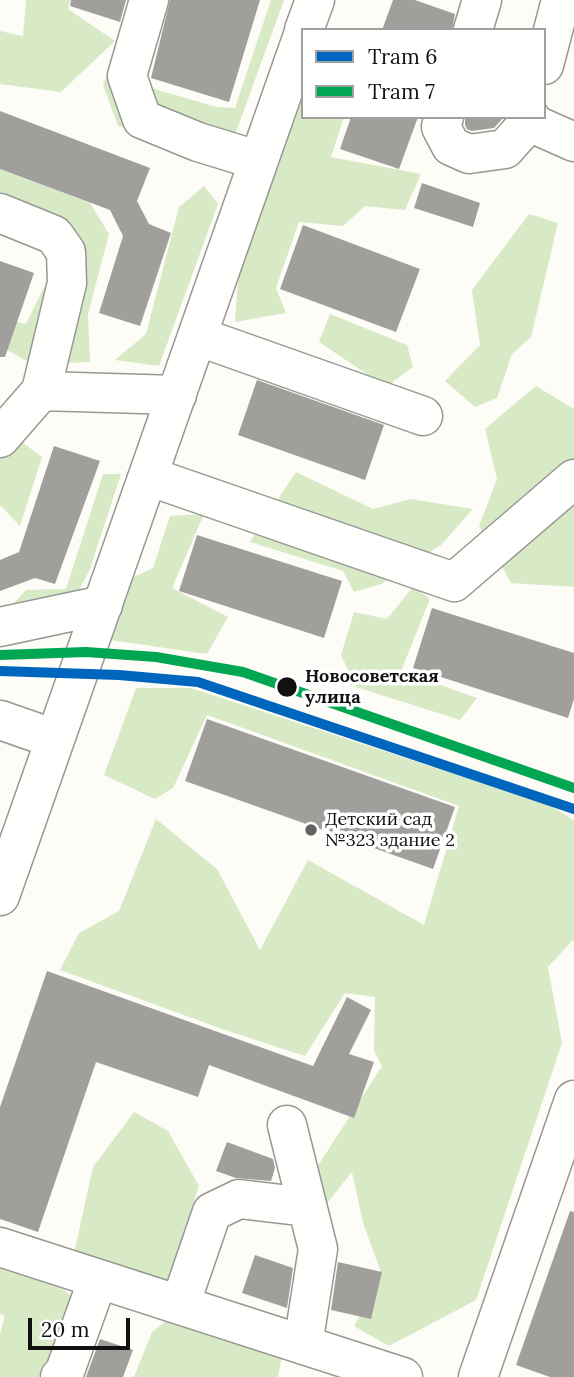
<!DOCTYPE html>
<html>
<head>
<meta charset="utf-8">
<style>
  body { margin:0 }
  #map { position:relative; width:574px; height:1377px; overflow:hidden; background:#fdfcf7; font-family:Lora,serif }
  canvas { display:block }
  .legend { position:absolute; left:301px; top:28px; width:245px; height:91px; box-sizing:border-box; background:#fff; border:2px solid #a0a0a0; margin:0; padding:9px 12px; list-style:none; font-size:21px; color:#111 }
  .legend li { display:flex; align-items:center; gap:14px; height:35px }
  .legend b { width:35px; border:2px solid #a0a0a0 }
  .scale { position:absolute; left:28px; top:1318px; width:102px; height:32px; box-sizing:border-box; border:4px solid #111; border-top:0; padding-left:9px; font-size:21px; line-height:24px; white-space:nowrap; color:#111; -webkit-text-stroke:5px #fff; paint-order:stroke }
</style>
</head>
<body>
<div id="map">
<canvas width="574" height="1377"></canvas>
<ul class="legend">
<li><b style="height:9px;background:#0065bd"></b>Tram 6</li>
<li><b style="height:9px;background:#00a651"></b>Tram 7</li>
</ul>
<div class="scale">20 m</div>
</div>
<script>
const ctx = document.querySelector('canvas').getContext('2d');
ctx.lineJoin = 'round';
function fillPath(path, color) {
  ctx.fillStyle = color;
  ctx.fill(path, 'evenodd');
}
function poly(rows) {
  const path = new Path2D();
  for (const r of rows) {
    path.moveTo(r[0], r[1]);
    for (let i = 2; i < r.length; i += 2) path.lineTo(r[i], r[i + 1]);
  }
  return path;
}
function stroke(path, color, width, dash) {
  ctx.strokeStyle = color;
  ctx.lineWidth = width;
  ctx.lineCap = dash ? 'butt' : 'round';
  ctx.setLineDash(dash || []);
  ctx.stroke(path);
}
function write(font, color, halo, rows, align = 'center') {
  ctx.font = font + ' Lora,serif';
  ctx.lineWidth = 7;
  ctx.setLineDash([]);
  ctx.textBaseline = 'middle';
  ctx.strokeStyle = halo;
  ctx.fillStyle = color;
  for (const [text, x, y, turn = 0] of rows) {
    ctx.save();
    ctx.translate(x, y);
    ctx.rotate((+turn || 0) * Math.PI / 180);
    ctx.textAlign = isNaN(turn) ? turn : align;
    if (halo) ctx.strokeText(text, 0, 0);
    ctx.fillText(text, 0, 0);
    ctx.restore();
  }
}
const forest = poly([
  [26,0,70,0,68,9,115,41,61,92,0,84,0,31,23,36],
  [271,0,284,0,232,143,195,150,118,126,103,85,115,57,151,88,217,107,235,108],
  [303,84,303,117,344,117,331,157,421,174,405,210,365,206,343,226,299,222,276,288,286,313,235,322,239,267],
  [0,169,90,203,109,234,88,314,90,362,32,364,0,346,0,318,26,324,44,287,56,280,43,246,0,220],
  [204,186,218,204,159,366,115,360,146,334,179,207],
  [529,214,558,223,531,337,512,354,497,398,475,407,445,381,480,345,472,290],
  [330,314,407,345,413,367,386,387,319,342],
  [536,386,574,409,574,587,511,583,479,526,497,479,485,429],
  [22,442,42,457,20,526,0,505,0,456],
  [296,472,373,509,411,499,473,509,441,545,381,584,354,592,343,571,250,542],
  [103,474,121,474,90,569,61,626,0,618,26,590,66,589],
  [204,514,172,588,228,617,207,654,110,640,129,579,153,568,170,516],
  [413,587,430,599,401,671,477,698,460,720,356,687,341,655,354,612,387,619],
  [136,688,191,688,549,805,574,820,574,939,548,967,562,1043,476,1300,389,1346,354,1326,382,1275,363,1223,352,1172,308,1227,284,1213,321,1161,382,1066,374,1051,375,997,345,993,305,1056,225,1030,60,970,79,933,119,911,156,819,217,869,260,950,308,860,424,925,459,806,207,715,173,788,155,799,104,775],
  [134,1112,168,1131,199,1186,168,1281,74,1253,93,1167],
  [0,1261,50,1279,82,1304,50,1377,0,1377,0,1334,5,1316,0,1314],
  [172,1316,283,1351,278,1377,134,1377,152,1332]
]);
const building = poly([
  [71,0,126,0,120,22,70,6],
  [170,0,260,0,229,102,151,78],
  [393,0,415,0,455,14,452,30,382,30],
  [0,111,150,168,137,201,149,224,171,233,140,326,99,313,123,236,110,210,0,169],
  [351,117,418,117,399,169,340,149],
  [465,117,504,117,494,128,472,131,467,129,465,125],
  [422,183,480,203,473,227,414,208],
  [303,225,420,269,396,332,280,289],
  [0,261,34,273,5,357,0,357],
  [257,380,384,425,365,480,238,435],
  [54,446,100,461,55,584,35,578,0,591,0,560,19,552],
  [197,535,342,581,324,638,179,591],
  [432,608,574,653,574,699,568,718,413,668],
  [207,719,455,807,433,869,185,781],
  [47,971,313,1066,347,997,371,1010,349,1054,374,1062,354,1118,209,1065,198,1097,96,1062,38,1232,0,1219,0,1107],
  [227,1142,273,1159,275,1168,271,1181,236,1178,216,1171],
  [570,1211,574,1212,574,1377,550,1377,516,1365],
  [255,1255,293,1268,287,1308,242,1293],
  [338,1262,382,1272,371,1319,331,1310],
  [100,1339,133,1350,123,1377,86,1377]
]);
const minor = poly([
  [149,0,127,76,142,119,198,142,257,160],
  [304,30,315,0],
  [473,30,482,0],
  [544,65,561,0],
  [444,117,441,127,451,146,469,154,505,149,529,122,530,117],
  [529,122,574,142],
  [0,213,54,235,66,252,67,283,41,391],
  [197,336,423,416],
  [0,438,41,391,177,395],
  [148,476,454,582,574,479],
  [0,627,103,605],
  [0,720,55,739],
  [0,896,303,35],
  [287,1125,318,1249,303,1345],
  [0,1247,403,1377],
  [180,1305,212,1212,239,1199,307,1207],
  [60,1377,65,1371,98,1279],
  [478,1377,574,1100]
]);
const tram1 = poly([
  [0,671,119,675,198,682,574,809]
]);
const tram2 = poly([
  [0,655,86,652,156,657,243,672,574,788]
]);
const markers = [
  [287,687,11,"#111"],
  [311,830,7,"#646362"]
];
const stopNames = [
  ["Новосоветская",305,677],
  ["улица",305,698]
];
const poiNames = [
  ["Детский сад",325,820],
  ["№323 здание 2",325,841]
];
fillPath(forest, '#d8eac5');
fillPath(building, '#a19f9c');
stroke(minor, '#979795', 41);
stroke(minor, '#fffffe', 38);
stroke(tram1, '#0065bd', 10);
stroke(tram2, '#00a651', 10);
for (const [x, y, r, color] of markers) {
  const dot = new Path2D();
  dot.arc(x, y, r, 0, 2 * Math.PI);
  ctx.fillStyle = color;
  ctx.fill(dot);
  stroke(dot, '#fff', 2.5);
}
write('bold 18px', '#111', '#fff', stopNames, 'left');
write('18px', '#111', '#fff', poiNames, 'left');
</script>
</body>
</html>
